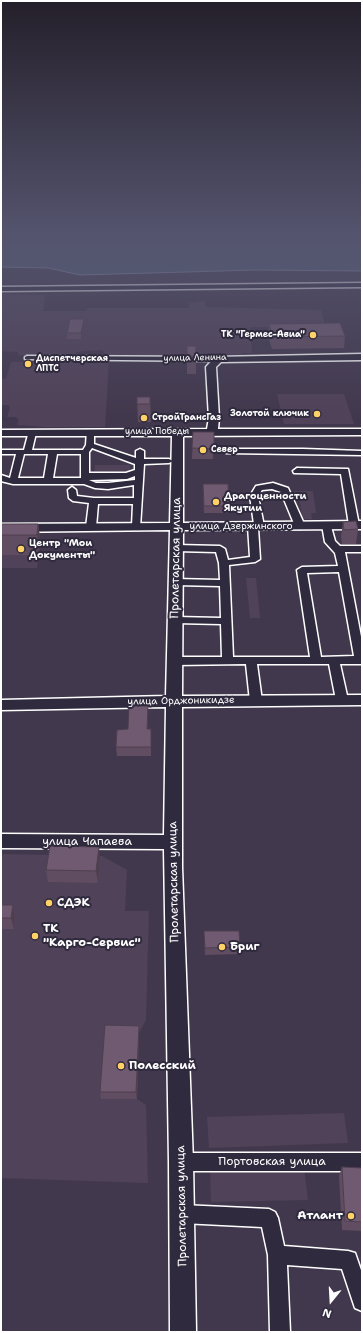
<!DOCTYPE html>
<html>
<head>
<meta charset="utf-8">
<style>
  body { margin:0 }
  #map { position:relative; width:363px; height:1333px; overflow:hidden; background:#42384d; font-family:"Shantell Sans",sans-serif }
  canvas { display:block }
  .frame { position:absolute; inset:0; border:2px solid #fff; pointer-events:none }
  .north { position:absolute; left:311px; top:1281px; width:40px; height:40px; -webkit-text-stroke:3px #2f2a3d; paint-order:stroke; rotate:198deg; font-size:11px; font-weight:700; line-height:16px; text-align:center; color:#fff }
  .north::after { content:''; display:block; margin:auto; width:14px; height:18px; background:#fff; clip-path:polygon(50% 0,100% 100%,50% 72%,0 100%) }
</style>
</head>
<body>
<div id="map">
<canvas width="363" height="1333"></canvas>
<div class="frame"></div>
<div class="north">N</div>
</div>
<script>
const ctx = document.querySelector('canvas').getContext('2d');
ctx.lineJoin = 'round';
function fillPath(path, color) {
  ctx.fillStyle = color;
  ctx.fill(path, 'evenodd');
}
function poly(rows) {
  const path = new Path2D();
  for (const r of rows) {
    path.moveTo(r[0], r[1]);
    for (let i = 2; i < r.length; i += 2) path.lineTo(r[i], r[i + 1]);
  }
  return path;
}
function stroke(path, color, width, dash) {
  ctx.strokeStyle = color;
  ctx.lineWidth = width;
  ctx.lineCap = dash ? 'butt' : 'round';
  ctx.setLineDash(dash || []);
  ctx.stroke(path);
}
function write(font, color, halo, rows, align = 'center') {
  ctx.font = font + ' "Shantell Sans",sans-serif';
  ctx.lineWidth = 4;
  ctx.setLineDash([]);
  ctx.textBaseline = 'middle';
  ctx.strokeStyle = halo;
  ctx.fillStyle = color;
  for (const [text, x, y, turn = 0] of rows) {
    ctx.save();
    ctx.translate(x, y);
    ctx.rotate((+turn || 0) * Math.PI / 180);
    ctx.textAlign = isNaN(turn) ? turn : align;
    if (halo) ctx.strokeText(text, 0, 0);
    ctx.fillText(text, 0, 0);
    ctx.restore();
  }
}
const built = poly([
  [1,294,45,295,43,311,86,311,87,308,189,308,189,303,205,301,206,307,321,310,326,328,250,327,252,353,242,353,242,355,224,354,115,356,105,354,102,350,76,352,74,356,18,355,18,352,1,351],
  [109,361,105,427,44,427,17,425,19,420,16,417,7,417,10,408,8,405,1,405,1,379,6,379,11,362],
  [277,394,344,394,354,424,284,424],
  [95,465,130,465,130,473,94,474],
  [294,491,313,491,316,513,311,513,312,519,302,519,299,495,294,495],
  [1,555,39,555,37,568,1,568],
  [246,578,256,578,260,618,250,618],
  [1,854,102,856,127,870,125,911,149,911,146,1020,139,1033,137,1099,146,1105,148,1183,1,1178],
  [344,1113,348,1143,209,1148,207,1117],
  [210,1168,304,1168,308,1200,211,1202]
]);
const water = poly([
  [1,233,362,233,362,271,256,270,80,275,48,268,1,267,1,233]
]);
const street = poly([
  [362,283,362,287,1,291,1,287,362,283],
  [27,356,218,357,221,359,218,361,25,359,25,357,27,356],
  [87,430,94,432,94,444,136,458,136,451,140,449,144,451,144,459,169,459,173,461,169,463,144,464,140,528,134,528,132,526,133,504,98,504,96,527,94,529,88,529,86,527,89,503,73,501,69,498,68,490,72,487,76,490,77,496,94,498,134,498,134,485,108,489,95,488,84,484,13,484,1,481,1,475,10,478,16,454,1,454,1,450,24,450,29,431,36,433,32,450,83,450,86,445,87,430],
  [92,448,135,464,135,470,126,473,89,473,89,452,92,448],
  [24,454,48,454,44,478,18,478,24,454],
  [57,454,81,454,81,478,53,478,57,454],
  [135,476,135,480,108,483,96,483,89,480,127,479,135,476],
  [223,449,303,449,362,451,362,455,226,453,222,451,223,449],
  [297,468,348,469,359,525,357,527,354,528,349,525,341,474,294,473,293,471,297,468],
  [273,483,288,488,305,526,300,529,295,526,281,492,272,489,262,490,258,496,264,526,258,528,260,559,255,562,229,565,233,657,310,657,297,570,302,567,338,566,335,553,325,542,322,525,327,522,330,523,335,541,340,546,362,546,362,552,345,552,362,642,362,664,340,664,348,700,346,703,342,704,336,700,329,664,257,664,262,701,256,705,250,701,246,664,174,665,169,661,174,657,222,657,221,624,175,623,170,620,175,617,221,618,220,586,175,585,170,582,175,579,220,580,219,563,216,552,176,551,171,548,176,545,220,546,225,549,228,560,250,557,248,526,254,524,250,496,256,486,273,483],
  [339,572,354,656,321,657,307,573,339,572],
  [181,1153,362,1153,362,1171,181,1171,175,1168,172,1162,175,1156,181,1153],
  [182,1205,269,1209,275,1212,278,1218,284,1246,348,1251,355,1253,362,1273,362,1311,355,1308,342,1269,287,1265,290,1332,270,1332,268,1255,262,1227,182,1223,176,1220,173,1214,176,1208,182,1205]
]);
const secondary = poly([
  [362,354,362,360,221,362,216,367,219,418,218,429,362,429,362,435,183,436,183,523,362,521,362,529,183,530,182,696,362,695,362,705,182,707,182,867,193,1162,196,1332,170,1332,169,1162,164,849,1,848,1,834,164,835,166,707,1,710,1,700,166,696,170,530,1,532,1,524,170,523,172,436,1,436,1,430,207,429,209,418,206,367,215,357,362,354]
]);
const wall = poly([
  [84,319,84,325,81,339,67,339,67,333],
  [269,324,345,336,344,348,272,349,268,336],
  [187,346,196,346,196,374,187,374],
  [137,397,150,397,151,422,138,422],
  [193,432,214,432,213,459,192,459],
  [203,484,229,506,229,513,204,513],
  [343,522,358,529,356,544,342,544,341,536],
  [1,524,38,524,41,544,39,555,1,555],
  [148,706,148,729,151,739,151,756,117,756,116,747,128,729],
  [100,858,98,883,48,882,46,870],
  [1,905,13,905,15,916,14,929,1,929],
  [204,931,240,947,240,954,205,955],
  [139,1033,137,1099,101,1099,100,1092],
  [342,1167,362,1168,362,1231,342,1230,339,1176]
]);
const shadedWall = poly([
  [84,319,84,325,81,339,81,333],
  [38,524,41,544,39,555,37,535],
  [148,706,148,715,147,739,147,729],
  [99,847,100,858,98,883,96,871],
  [13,905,15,916,14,929,11,918],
  [139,1026,139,1033,137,1099,136,1092]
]);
const building = poly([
  [70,319,84,319,81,333,67,333,70,319],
  [340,323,345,336,273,337,269,324,340,323],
  [187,346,196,346,196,357,187,357,187,346],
  [137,397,150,397,150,404,137,404,137,397],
  [193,432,214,432,214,449,192,448,193,432],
  [203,484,228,484,229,506,204,506,203,484],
  [356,521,358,529,344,530,343,522,356,521],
  [1,524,38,524,37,535,1,535,1,524],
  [129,706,148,706,147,729,151,729,151,747,116,747,117,730,128,729,129,706],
  [50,846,99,847,96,871,46,870,50,846],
  [1,905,13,905,11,918,1,918,1,905],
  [204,931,239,931,240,947,205,948,204,931],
  [105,1025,139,1026,136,1092,100,1092,105,1025],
  [342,1167,362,1168,362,1222,345,1221,342,1167]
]);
const markers = [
  [313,335,4,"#ffd166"],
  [28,364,4,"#ffd166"],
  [317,414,4,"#ffd166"],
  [144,418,4,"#ffd166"],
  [203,450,4,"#ffd166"],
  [216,502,4,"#ffd166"],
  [21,549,4,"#ffd166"],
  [49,903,4,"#ffd166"],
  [35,936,4,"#ffd166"],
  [222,947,4,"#ffd166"],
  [121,1066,4,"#ffd166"],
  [351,1216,4,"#ffd166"]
];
const farPoinames = [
  ["ТК \"Гермес-Авиа\"",305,335,"right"],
  ["Диспетчерская",36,359],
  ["ЛПТС",36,369],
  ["Золотой ключик",309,414,"right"],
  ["СтройТрансГаз",152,418],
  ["Север",211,450]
];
const farStreetnames = [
  ["улица Ленина",195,358,-1],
  ["улица Победы",157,432]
];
const poiNames = [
  ["Драгоценности",224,496],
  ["Якутии",224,508],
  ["Центр \"Мои",29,543],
  ["Документы\"",29,555]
];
const streetNames = [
  ["улица Дзержинского",241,526],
  ["улица Орджоникидзе",181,701,-1]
];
const nearStreetnames = [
  ["Пролетарская улица",176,558,-89],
  ["улица Чапаева",87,842],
  ["Пролетарская улица",174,882,-91],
  ["Портовская улица",272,1162],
  ["Пролетарская улица",182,1206,-91]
];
const nearPoinames = [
  ["СДЭК",57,903],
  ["ТК",43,929],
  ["\"Карго-Сервис\"",43,943],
  ["Бриг",230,947],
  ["Полесский",129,1066],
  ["Атлант",343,1216,"right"]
];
fillPath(built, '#504258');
fillPath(water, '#54667f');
stroke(water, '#98a3b2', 1);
stroke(street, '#fff', 3);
stroke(secondary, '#fff', 3);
fillPath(street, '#2f2a3d');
fillPath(secondary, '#2f2a3d');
fillPath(wall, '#604d61');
fillPath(shadedWall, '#4e3f4f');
fillPath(building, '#705a71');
stroke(building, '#4e3f4f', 1);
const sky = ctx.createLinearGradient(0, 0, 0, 420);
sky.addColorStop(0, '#241f2a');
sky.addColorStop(0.55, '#54536d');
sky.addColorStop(1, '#54536d00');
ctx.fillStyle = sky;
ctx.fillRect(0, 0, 363, 420);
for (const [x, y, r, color] of markers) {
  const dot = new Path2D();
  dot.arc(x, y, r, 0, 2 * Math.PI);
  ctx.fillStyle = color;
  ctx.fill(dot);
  stroke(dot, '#2f2a3d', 1.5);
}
write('bold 9px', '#fff', '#2f2a3d', farPoinames, 'left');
write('9px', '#fff', '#2f2a3d', farStreetnames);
write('bold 10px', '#fff', '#2f2a3d', poiNames, 'left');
write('10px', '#fff', '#2f2a3d', streetNames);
write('12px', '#fff', '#2f2a3d', nearStreetnames);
write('bold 12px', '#fff', '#2f2a3d', nearPoinames, 'left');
</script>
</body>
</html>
